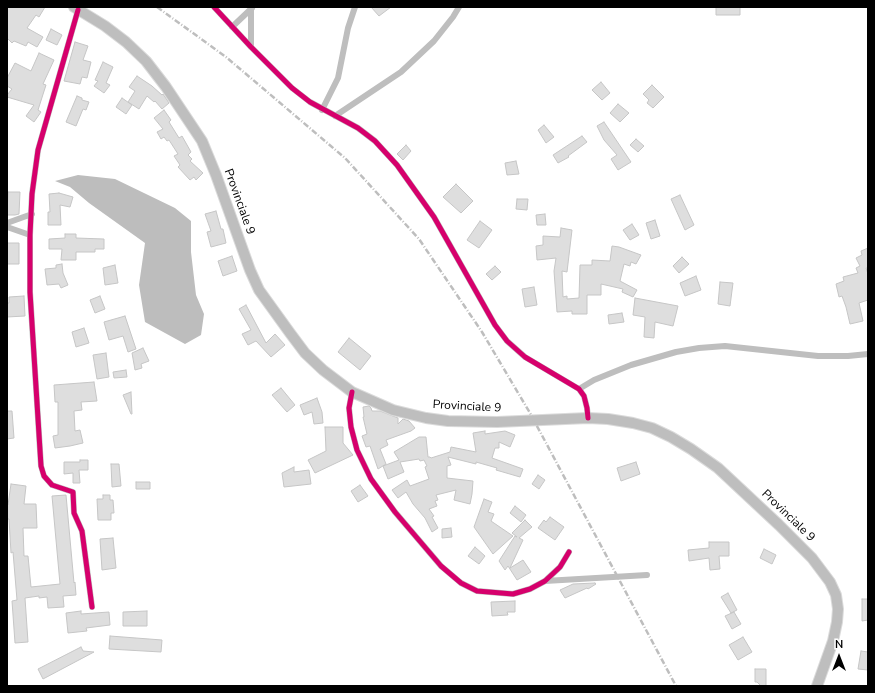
<!DOCTYPE html>
<html>
<head>
<meta charset="utf-8">
<style>
  body { margin:0 }
  #map { position:relative; width:875px; height:693px; overflow:hidden; background:#fff; font-family:"Nunito Sans",sans-serif }
  canvas { display:block }
  .frame { position:absolute; inset:0; border:8px solid #000; pointer-events:none }
  .north { position:absolute; left:819px; top:637px; width:40px; height:40px; -webkit-text-stroke:3px #fff; paint-order:stroke; rotate:0deg; font-size:11px; font-weight:700; line-height:16px; text-align:center; color:#000 }
  .north::after { content:''; display:block; margin:auto; width:14px; height:18px; background:#000; clip-path:polygon(50% 0,100% 100%,50% 72%,0 100%) }
</style>
</head>
<body>
<div id="map">
<canvas width="875" height="693"></canvas>
<div class="frame"></div>
<div class="north">N</div>
</div>
<script>
const ctx = document.querySelector('canvas').getContext('2d');
ctx.lineJoin = 'round';
function fillPath(path, color) {
  ctx.fillStyle = color;
  ctx.fill(path, 'evenodd');
}
function poly(rows) {
  const path = new Path2D();
  for (const r of rows) {
    path.moveTo(r[0], r[1]);
    for (let i = 2; i < r.length; i += 2) path.lineTo(r[i], r[i + 1]);
  }
  return path;
}
function stroke(path, color, width, dash) {
  ctx.strokeStyle = color;
  ctx.lineWidth = width;
  ctx.lineCap = dash ? 'butt' : 'round';
  ctx.setLineDash(dash || []);
  ctx.stroke(path);
}
function write(font, color, halo, rows, align = 'center') {
  ctx.font = font + ' "Nunito Sans",sans-serif';
  ctx.lineWidth = 3;
  ctx.setLineDash([]);
  ctx.textBaseline = 'middle';
  ctx.strokeStyle = halo;
  ctx.fillStyle = color;
  for (const [text, x, y, turn = 0] of rows) {
    ctx.save();
    ctx.translate(x, y);
    ctx.rotate((+turn || 0) * Math.PI / 180);
    ctx.textAlign = isNaN(turn) ? turn : align;
    if (halo) ctx.strokeText(text, 0, 0);
    ctx.fillText(text, 0, 0);
    ctx.restore();
  }
}
const water = poly([
  [78,175,115,179,175,208,191,221,191,252,196,295,204,314,201,335,185,344,145,322,139,285,145,243,89,203,70,187,55,181]
]);
const building = poly([
  [7,7,45,7,39,17,36,15,27,28,43,37,37,47,28,42,26,46,14,41,12,43,7,38,7,7],
  [371,7,391,7,379,16,371,7],
  [716,7,740,7,740,15,716,15,716,7],
  [51,29,62,35,57,45,46,40,51,29],
  [75,42,88,46,83,60,91,62,87,78,82,77,80,84,64,81,75,42],
  [39,53,54,60,43,84,46,85,38,110,41,112,34,122,26,116,34,105,7,97,7,95,12,89,7,86,7,78,15,63,31,71,39,53],
  [103,62,113,67,106,83,110,85,104,93,94,86,98,81,95,80,103,62],
  [137,76,152,86,162,95,163,94,169,103,162,109,155,101,154,102,147,96,139,109,128,102,135,91,129,87,137,76],
  [601,82,610,93,602,100,592,90,601,82],
  [652,85,664,97,653,108,647,103,649,100,643,94,652,85],
  [77,96,82,98,82,100,89,102,86,110,83,109,76,126,66,122,77,96],
  [122,98,132,105,126,114,116,107,122,98],
  [618,104,629,113,620,122,610,113,618,104],
  [164,110,171,120,169,122,179,138,182,136,191,152,188,155,192,159,190,161,203,173,196,180,194,177,190,180,178,167,180,165,174,156,178,154,169,140,167,141,164,137,161,139,157,132,163,129,154,118,164,110],
  [604,122,631,162,618,170,611,159,617,155,604,140,597,126,604,122],
  [544,125,554,137,546,143,538,130,544,125],
  [582,136,587,142,568,156,569,157,558,163,553,155,582,136],
  [636,139,644,146,638,152,630,145,636,139],
  [406,145,411,151,403,160,397,154,406,145],
  [516,161,519,174,507,175,505,163,516,161],
  [456,184,473,201,461,213,443,197,456,184],
  [8,192,20,192,19,214,15,215,7,215,8,192],
  [59,193,73,197,70,207,60,205,61,225,48,225,48,212,50,212,49,194,59,193],
  [680,195,694,225,685,230,671,199,680,195],
  [517,199,528,199,527,210,516,209,517,199],
  [216,211,221,229,223,229,226,243,211,247,207,232,211,231,205,214,216,211],
  [545,214,546,225,537,225,536,215,545,214],
  [655,220,660,236,651,239,646,223,655,220],
  [480,221,492,230,479,248,467,240,480,221],
  [632,224,639,235,630,240,623,230,632,224],
  [561,228,572,230,567,272,562,271,563,297,567,296,567,299,579,298,580,265,592,265,592,260,610,261,612,246,619,247,641,255,636,264,631,262,630,266,624,264,620,281,637,290,633,297,622,292,623,289,601,284,601,295,587,295,587,314,572,314,572,311,557,312,554,271,556,258,537,260,536,246,543,245,543,236,560,237,561,228],
  [65,234,76,234,76,238,104,239,104,249,95,249,95,252,76,252,76,260,61,260,62,249,49,249,49,239,65,238,65,234],
  [7,243,19,243,19,264,7,264,7,243],
  [868,248,868,268,866,268,868,274,868,300,859,303,863,321,850,324,846,307,842,296,839,297,836,284,844,281,843,277,858,273,856,268,860,266,856,258,862,255,861,251,868,248],
  [232,256,237,271,223,276,218,261,232,256],
  [682,257,689,264,679,273,673,266,682,257],
  [62,264,63,273,68,285,61,288,59,284,47,285,45,269,56,268,56,265,62,264],
  [115,265,118,283,105,285,103,268,115,265],
  [495,266,501,272,492,280,486,274,495,266],
  [696,276,701,290,685,296,680,283,696,276],
  [720,282,733,283,730,306,718,304,720,282],
  [534,287,537,305,525,307,522,289,534,287],
  [24,296,25,316,7,317,7,303,9,303,9,297,24,296],
  [100,296,105,309,95,313,90,300,100,296],
  [635,298,678,306,673,326,655,322,654,338,644,337,645,317,633,315,635,298],
  [246,305,266,343,275,334,285,345,271,357,256,341,248,345,242,334,251,330,239,309,246,305],
  [622,313,624,322,609,324,608,315,622,313],
  [125,316,136,349,128,352,123,336,109,340,104,322,125,316],
  [84,328,89,343,76,347,72,332,84,328],
  [349,338,371,356,360,370,338,352,349,338],
  [143,348,149,361,141,364,142,368,135,370,132,353,143,348],
  [106,353,109,377,97,379,93,355,106,353],
  [126,370,127,377,114,378,113,372,126,370],
  [94,382,97,401,81,402,82,410,74,411,75,431,80,430,83,443,70,446,55,448,53,436,58,435,58,402,55,402,54,385,94,382],
  [281,388,295,405,287,412,272,395,281,388],
  [131,392,132,414,131,414,123,395,131,392],
  [317,398,322,412,323,423,314,424,312,412,304,415,300,405,317,398],
  [369,406,371,408,372,411,380,411,398,418,398,424,403,419,409,421,415,428,411,431,386,440,388,445,380,449,386,464,378,469,370,446,366,447,362,436,367,434,363,417,364,417,363,407,369,406],
  [7,411,12,411,14,438,7,439,7,411],
  [325,427,343,427,343,443,353,455,315,473,308,460,326,451,325,427],
  [485,431,485,434,505,431,515,435,510,447,499,442,499,448,495,448,492,458,523,469,520,477,496,470,497,468,476,462,476,464,448,457,451,465,447,466,447,478,473,481,472,494,470,504,454,500,456,490,436,495,438,500,435,501,437,506,429,509,434,516,432,517,438,528,432,532,425,518,413,504,406,492,398,498,392,490,407,480,410,486,429,479,425,467,427,466,424,460,420,461,419,459,400,462,404,472,388,479,383,466,399,460,394,452,419,437,426,437,428,457,430,457,431,458,450,452,451,447,476,452,473,433,485,431],
  [80,460,88,460,88,470,79,470,80,483,73,483,73,473,64,474,64,462,80,462,80,460],
  [636,462,640,474,621,481,617,468,636,462],
  [111,464,119,464,121,486,112,487,111,464],
  [294,467,294,472,309,470,311,484,284,487,282,473,294,467],
  [538,475,545,480,539,489,532,484,538,475],
  [136,482,150,482,150,489,136,489,136,482],
  [11,484,26,486,24,504,36,504,37,528,23,528,24,556,28,556,31,587,60,584,52,496,66,495,74,583,75,582,76,595,63,596,64,607,48,608,47,597,39,598,39,596,25,598,28,642,15,643,12,601,17,600,13,552,11,553,9,519,7,519,7,505,8,505,11,484],
  [360,485,368,496,358,502,351,491,360,485],
  [103,495,110,495,110,500,113,500,114,513,111,513,111,520,98,520,97,499,103,499,103,495],
  [484,499,492,502,488,512,494,514,491,521,513,536,493,554,474,527,484,499],
  [515,506,526,515,521,522,510,513,515,506],
  [550,517,564,527,555,540,538,528,544,520,546,522,550,517],
  [525,520,532,527,519,538,523,540,510,568,523,560,531,572,517,580,508,566,505,570,499,561,515,536,517,537,512,533,525,520],
  [451,528,452,537,442,538,442,529,451,528],
  [113,538,116,568,102,570,100,539,113,538],
  [709,542,729,542,729,556,719,556,720,569,710,570,709,558,689,561,688,550,709,548,709,542],
  [475,547,485,556,479,564,468,556,475,547],
  [764,549,776,555,772,564,760,558,764,549],
  [595,583,596,584,588,589,587,588,565,598,560,590,573,584,595,583],
  [728,593,737,610,731,613,721,597,728,593],
  [862,599,868,599,868,620,862,621,862,599],
  [515,601,515,612,507,612,508,615,492,616,491,602,515,601],
  [81,611,81,614,109,612,110,625,86,628,87,631,68,633,66,613,81,611],
  [147,611,147,626,123,626,123,612,147,611],
  [734,612,741,624,732,629,725,616,734,612],
  [110,636,162,640,161,652,109,649,110,636],
  [743,637,752,652,738,660,729,645,743,637],
  [81,647,83,651,94,652,43,679,38,669,81,647],
  [861,651,868,652,868,670,858,669,861,651],
  [755,669,766,669,766,686,761,686,757,682,755,682,755,669]
]);
const street = poly([
  [214,7,251,47,292,88,310,102,358,128,375,141,397,165,434,217,495,325,507,341,525,357,579,389,584,396,587,408,588,418],
  [78,10,38,150,32,194,30,235,30,292,41,466,44,476,52,485,73,492,74,513,82,531,92,607],
  [251,10,251,47],
  [232,27,252,8],
  [322,110,338,78,348,28,355,7],
  [335,116,401,72,434,41,453,17,459,7],
  [7,223,32,214],
  [7,227,30,235],
  [579,389,594,380,631,365,676,352,699,348,725,346,818,356,848,356,868,354],
  [352,392,349,408,351,427,357,450,371,479,395,512,441,566,461,583,477,591,513,594,530,589,545,581,560,567,569,552],
  [545,581,647,575]
]);
const primary = poly([
  [74,7,105,26,126,42,146,61,166,87,202,141,216,175,250,270,259,290,290,333,305,353,323,370,352,392,393,410,426,418,448,421,497,422,588,418,608,419,633,423,652,428,671,437,691,449,718,468,779,525,812,558,830,582,836,595,838,609,837,622,833,641,817,686]
]);
const rail = poly([
  [157,7,226,57,345,158,419,239,482,332,530,413,676,686]
]);
const cycleway = poly([
  [214,7,251,47,292,88,310,102,358,128,375,141,397,165,434,217,495,325,507,341,525,357,579,389,584,396,587,408,588,418],
  [78,10,38,150,32,194,30,235,30,292,41,466,44,476,52,485,73,492,74,513,82,531,92,607],
  [352,392,349,408,351,427,357,450,371,479,395,512,441,566,461,583,477,591,513,594,530,589,545,581,560,567,569,552]
]);
const streetNames = [
  ["Provinciale 9",239,202,70],
  ["Provinciale 9",467,407,3],
  ["Provinciale 9",788,516,44]
];
fillPath(water, '#bdbdbd');
fillPath(building, '#dedede');
stroke(building, '#c6c6c6', 1);
stroke(primary, '#dbdbdb', 12);
stroke(street, '#bebebe', 6);
stroke(primary, '#bebebe', 10);
stroke(rail, '#bebebe', 2.5, [6, 2, 1, 2]);
stroke(cycleway, '#d6006c', 5);
write('12px', '#000', '#fff', streetNames);
</script>
</body>
</html>
